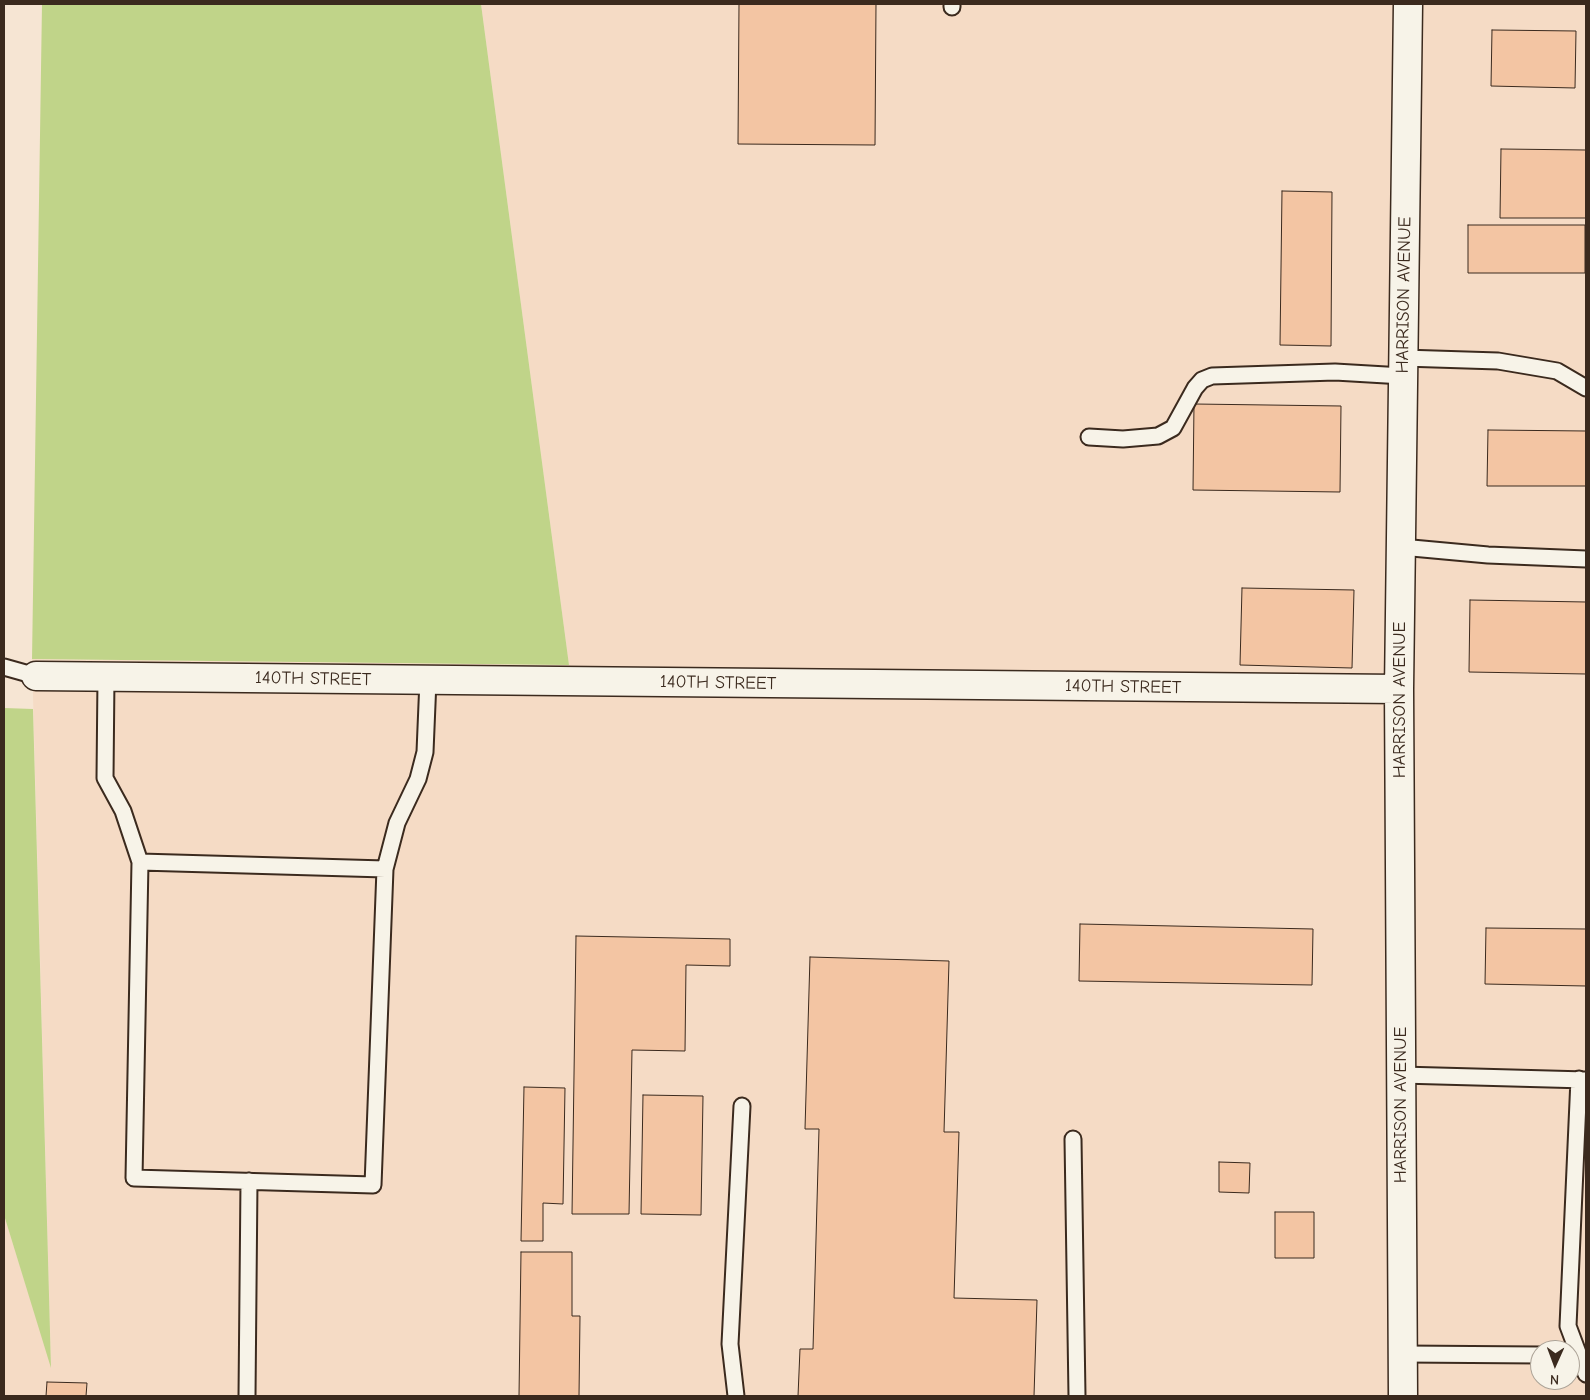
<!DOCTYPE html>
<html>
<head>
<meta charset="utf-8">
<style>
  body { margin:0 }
  #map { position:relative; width:1590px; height:1400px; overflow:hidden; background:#f6e5d3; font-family:"Comic Neue",sans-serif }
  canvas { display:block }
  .frame { position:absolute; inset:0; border:5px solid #3b2a1e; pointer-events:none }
  .north { position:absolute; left:1530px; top:1340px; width:50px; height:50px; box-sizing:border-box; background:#f7f3e8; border:1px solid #aca397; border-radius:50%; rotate:182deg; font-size:14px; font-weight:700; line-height:20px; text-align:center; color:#3b2a1e }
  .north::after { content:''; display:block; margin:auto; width:18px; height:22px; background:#3b2a1e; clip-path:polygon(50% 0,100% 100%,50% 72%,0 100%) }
</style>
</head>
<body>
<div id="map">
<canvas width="1590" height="1400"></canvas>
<div class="frame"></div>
<div class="north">N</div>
</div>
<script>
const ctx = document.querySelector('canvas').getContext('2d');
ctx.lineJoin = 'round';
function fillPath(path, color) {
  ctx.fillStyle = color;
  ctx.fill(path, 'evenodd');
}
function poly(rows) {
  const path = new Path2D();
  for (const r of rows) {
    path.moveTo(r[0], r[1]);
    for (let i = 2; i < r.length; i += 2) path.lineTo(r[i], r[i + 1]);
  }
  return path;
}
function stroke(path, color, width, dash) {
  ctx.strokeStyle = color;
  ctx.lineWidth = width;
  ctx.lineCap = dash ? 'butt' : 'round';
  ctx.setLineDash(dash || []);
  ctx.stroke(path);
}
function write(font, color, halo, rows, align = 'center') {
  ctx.font = font + ' "Comic Neue",sans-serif';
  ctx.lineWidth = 4.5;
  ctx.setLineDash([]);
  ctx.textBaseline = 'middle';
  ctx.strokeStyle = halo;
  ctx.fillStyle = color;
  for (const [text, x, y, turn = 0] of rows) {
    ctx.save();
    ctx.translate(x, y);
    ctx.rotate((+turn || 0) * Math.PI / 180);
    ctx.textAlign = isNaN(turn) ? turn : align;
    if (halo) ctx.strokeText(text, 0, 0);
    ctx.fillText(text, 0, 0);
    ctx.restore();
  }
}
const built = poly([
  [481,4,1586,4,1586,1396,4,1396,4,1215,51,1365,32,659,569,665],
  [1540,1350,1570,1350,1570,1380,1540,1380]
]);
const green = poly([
  [42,4,481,4,569,665,32,659],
  [4,708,33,709,51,1368,4,1215]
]);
const building = poly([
  [739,4,876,4,875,145,738,144,739,4],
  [1492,30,1576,31,1575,88,1491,86,1492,30],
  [1501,149,1586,150,1586,218,1500,218,1501,149],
  [1282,191,1332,192,1331,346,1280,345,1282,191],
  [1468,225,1585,225,1585,273,1468,273,1468,225],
  [1194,404,1341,406,1340,492,1193,490,1194,404],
  [1488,430,1586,431,1586,486,1487,486,1488,430],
  [1242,588,1354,590,1352,668,1240,665,1242,588],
  [1470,600,1586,602,1586,674,1469,672,1470,600],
  [1080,924,1313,929,1312,985,1079,981,1080,924],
  [1486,928,1586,929,1586,986,1485,984,1486,928],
  [576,936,730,939,730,966,686,965,685,1051,632,1050,629,1214,572,1214,576,936],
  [810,957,949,961,944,1132,959,1132,954,1298,1037,1300,1034,1396,798,1396,800,1349,813,1349,819,1129,805,1129,810,957],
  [524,1087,565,1088,563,1204,543,1203,543,1241,521,1241,524,1087],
  [643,1095,703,1096,701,1215,641,1214,643,1095],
  [1219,1162,1250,1163,1249,1193,1219,1192,1219,1162],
  [1275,1212,1314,1212,1314,1258,1275,1258,1275,1212],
  [521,1252,572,1252,572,1316,580,1316,579,1396,519,1396,521,1252],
  [47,1382,87,1383,86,1396,46,1396,47,1382]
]);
const service = poly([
  [952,4,952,7],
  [1403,358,1498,361,1557,371,1586,388],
  [1089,437,1123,439,1158,436,1173,428,1195,388,1202,380,1212,376,1335,372,1403,376],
  [1401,547,1488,555,1586,559],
  [4,667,36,676],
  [106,677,105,778,123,811,140,862,134,1178,373,1185,385,869,397,823,418,779,425,752,428,680],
  [140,862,385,869],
  [1401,1075,1586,1080],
  [1579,1079,1568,1326,1586,1374],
  [1073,1139,1077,1396],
  [1403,1354,1540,1355],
  [247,1396,249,1181],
  [736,1396,730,1344,742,1106]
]);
const minor = poly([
  [36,676,1399,689],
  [1403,1396,1399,689,1408,4]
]);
const streetNames = [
  ["HARRISON AVENUE",1404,295,-89],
  ["140TH STREET",313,679,1],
  ["140TH STREET",718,683,1],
  ["140TH STREET",1123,687,1],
  ["HARRISON AVENUE",1400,700,-90],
  ["HARRISON AVENUE",1401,1105,-90]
];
fillPath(built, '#f5dbc5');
fillPath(green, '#c0d489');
fillPath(building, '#f3c5a3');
stroke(building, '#3b2a1e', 1);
stroke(service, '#3b2a1e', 19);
stroke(minor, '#3b2a1e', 31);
stroke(service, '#f7f3e8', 15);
stroke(minor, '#f7f3e8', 28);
write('18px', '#3b2a1e', '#f7f3e8', streetNames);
</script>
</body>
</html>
